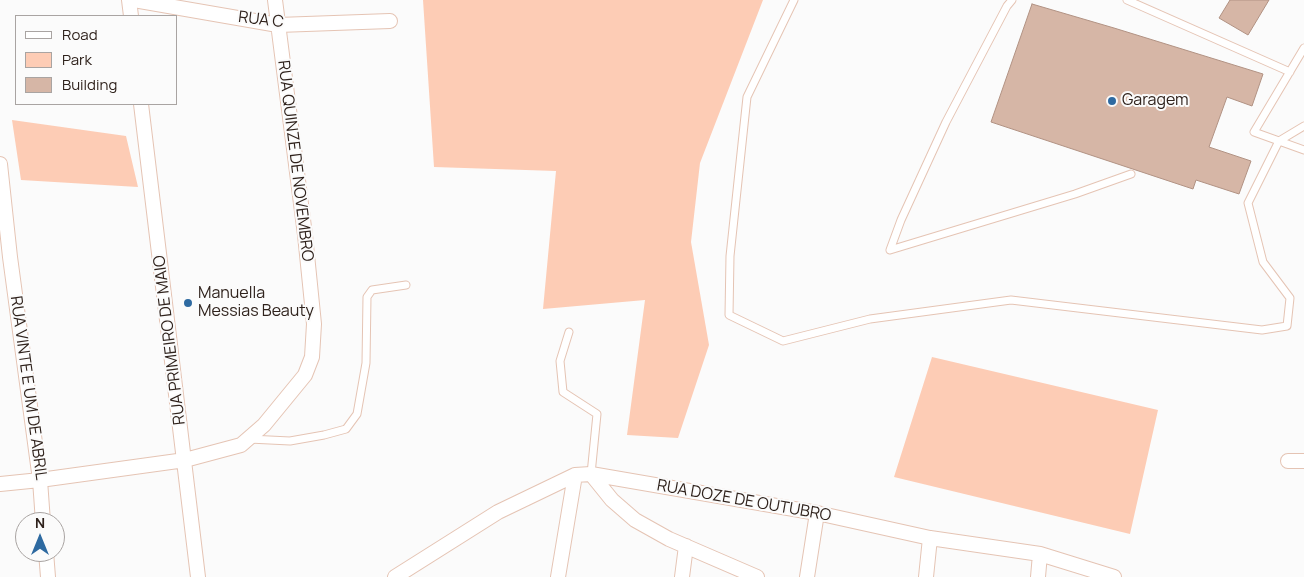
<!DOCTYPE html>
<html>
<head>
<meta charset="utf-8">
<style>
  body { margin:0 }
  #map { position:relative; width:1304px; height:577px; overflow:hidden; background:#fbfbfb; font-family:Manrope,sans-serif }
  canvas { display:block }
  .legend { position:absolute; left:15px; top:15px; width:162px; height:90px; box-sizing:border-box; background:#fbfbfb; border:1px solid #a9a4a2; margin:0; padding:6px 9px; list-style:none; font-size:15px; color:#2f221c }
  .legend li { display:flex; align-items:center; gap:10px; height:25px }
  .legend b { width:25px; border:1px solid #a9a4a2 }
  .north { position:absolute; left:15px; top:512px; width:50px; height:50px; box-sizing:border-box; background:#fbfbfb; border:1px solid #a9a4a2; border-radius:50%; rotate:0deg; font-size:14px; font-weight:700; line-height:20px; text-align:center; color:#2f221c }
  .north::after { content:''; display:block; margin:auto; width:18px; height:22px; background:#2e6aa1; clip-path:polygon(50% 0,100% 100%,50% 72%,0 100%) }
</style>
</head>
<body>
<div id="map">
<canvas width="1304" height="577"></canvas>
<ul class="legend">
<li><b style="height:6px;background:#fff"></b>Road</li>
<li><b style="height:14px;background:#fdccb5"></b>Park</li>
<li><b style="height:14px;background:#d6b6a6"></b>Building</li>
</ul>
<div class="north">N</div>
</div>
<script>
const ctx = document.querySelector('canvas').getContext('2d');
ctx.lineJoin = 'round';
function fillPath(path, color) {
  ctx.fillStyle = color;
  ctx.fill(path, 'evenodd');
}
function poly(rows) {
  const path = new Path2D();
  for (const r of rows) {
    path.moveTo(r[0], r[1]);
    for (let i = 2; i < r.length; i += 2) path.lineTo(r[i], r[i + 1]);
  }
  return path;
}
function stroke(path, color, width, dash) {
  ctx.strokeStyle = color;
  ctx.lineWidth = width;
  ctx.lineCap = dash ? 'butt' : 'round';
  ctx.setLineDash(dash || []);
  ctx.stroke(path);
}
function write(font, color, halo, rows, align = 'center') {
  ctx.font = font + ' Manrope,sans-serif';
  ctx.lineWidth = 4;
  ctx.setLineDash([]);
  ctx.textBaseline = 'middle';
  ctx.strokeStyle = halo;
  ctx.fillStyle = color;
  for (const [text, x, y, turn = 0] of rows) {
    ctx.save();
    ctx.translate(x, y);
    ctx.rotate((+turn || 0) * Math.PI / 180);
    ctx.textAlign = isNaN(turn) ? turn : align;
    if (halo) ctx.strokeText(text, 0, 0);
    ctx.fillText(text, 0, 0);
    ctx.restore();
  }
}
const green = poly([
  [423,0,763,0,700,163,691,242,709,345,678,438,627,435,645,300,543,309,556,171,434,167],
  [12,120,126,136,138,187,21,180],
  [932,357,1158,410,1130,534,894,477]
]);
const building = poly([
  [1230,0,1269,0,1248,35,1219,18,1230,0],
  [1032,4,1114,28,1263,74,1252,106,1227,97,1209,147,1251,161,1239,194,1196,180,1193,189,991,122,1032,4]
]);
const service = poly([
  [794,0,747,97,730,256,729,315,783,341,870,319,1011,300,1262,330,1287,326,1290,298,1263,262,1248,203,1279,141,1304,126],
  [1012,0,1007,6,946,122,901,220,890,250,1075,194,1131,174],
  [1127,0,1290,72],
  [1304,48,1254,132,1304,150],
  [569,332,560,361,563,392,597,414,591,474],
  [249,439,290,441,324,435,346,429,357,414,366,363,367,297,372,290,406,285]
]);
const minor = poly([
  [129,0,131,16],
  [134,0,278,25,390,21],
  [141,104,198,577],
  [0,164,10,257,40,480,43,522],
  [1288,461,1304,461],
  [591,474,612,500,635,520,669,539,757,577],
  [0,484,40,480,185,460,241,445,264,425,305,375,312,357,314,324,305,235,275,0],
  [46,552,48,577],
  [395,577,498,512,575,475,591,474,817,513,930,538,1040,554,1114,577],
  [558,577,575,475],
  [682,577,686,546],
  [807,577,817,513],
  [926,577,930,538],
  [1038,577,1040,554]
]);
const markers = [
  [1112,101,5,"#2e6aa1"],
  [188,303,5,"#2e6aa1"]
];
const streetNames = [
  ["RUA C",261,20,7],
  ["RUA QUINZE DE NOVEMBRO",295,161,83],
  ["RUA PRIMEIRO DE MAIO",170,340,-97],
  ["RUA VINTE E UM DE ABRIL",28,388,82],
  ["RUA DOZE DE OUTUBRO",744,501,10]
];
const poiNames = [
  ["Garagem",1122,101],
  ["Manuella",198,294],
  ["Messias Beauty",198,312]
];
fillPath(green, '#fdccb5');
fillPath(building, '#d6b6a6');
stroke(building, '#b19283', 1);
stroke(service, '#e5c4b4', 9);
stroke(minor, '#e5c4b4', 16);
stroke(service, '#fff', 7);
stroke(minor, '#fff', 14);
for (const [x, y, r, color] of markers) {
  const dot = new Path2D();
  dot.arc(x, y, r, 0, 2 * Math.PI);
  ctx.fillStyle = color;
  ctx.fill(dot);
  stroke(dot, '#fbfbfb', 2);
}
write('16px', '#2f221c', '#fbfbfb', streetNames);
write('16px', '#2f221c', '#fbfbfb', poiNames, 'left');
</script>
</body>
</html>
